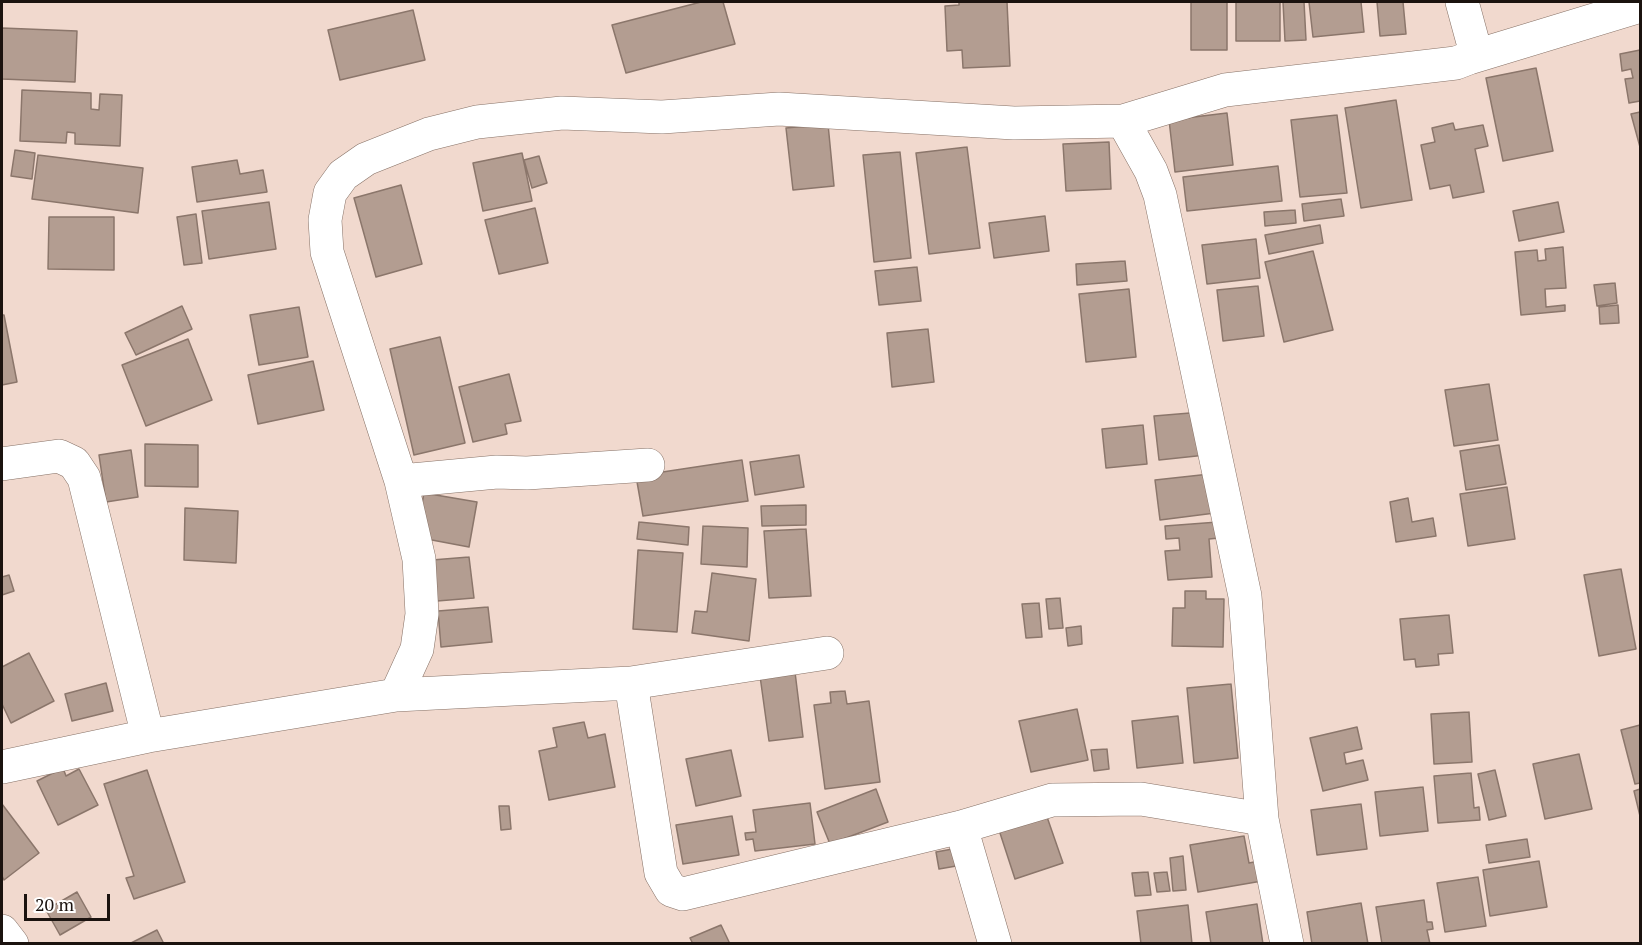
<!DOCTYPE html>
<html>
<head>
<meta charset="utf-8">
<style>
  body { margin:0 }
  #map { position:relative; width:1642px; height:945px; overflow:hidden; background:#f1d9ce; font-family:"PT Serif",serif }
  canvas { display:block }
  .frame { position:absolute; inset:0; border:3px solid #1b130f; pointer-events:none }
  .scale { position:absolute; left:24px; top:894px; width:86px; height:27px; box-sizing:border-box; border:3px solid #1b130f; border-top:0; padding-left:8px; font-size:18px; line-height:21px; white-space:nowrap; color:#1b130f; -webkit-text-stroke:4px #fff; paint-order:stroke }
</style>
</head>
<body>
<div id="map">
<canvas width="1642" height="945"></canvas>
<div class="frame"></div>
<div class="scale">20 m</div>
</div>
<script>
const ctx = document.querySelector('canvas').getContext('2d');
ctx.lineJoin = 'round';
function fillPath(path, color) {
  ctx.fillStyle = color;
  ctx.fill(path, 'evenodd');
}
function poly(rows) {
  const path = new Path2D();
  for (const r of rows) {
    path.moveTo(r[0], r[1]);
    for (let i = 2; i < r.length; i += 2) path.lineTo(r[i], r[i + 1]);
  }
  return path;
}
function stroke(path, color, width, dash) {
  ctx.strokeStyle = color;
  ctx.lineWidth = width;
  ctx.lineCap = dash ? 'butt' : 'round';
  ctx.setLineDash(dash || []);
  ctx.stroke(path);
}
const building = poly([
  [701,2,723,2,735,44,626,73,612,25,701,2],
  [959,2,1007,2,1010,66,963,68,962,50,947,51,945,6,959,5,959,2],
  [1191,2,1227,2,1227,50,1191,50,1191,2],
  [1236,2,1280,2,1280,41,1236,41,1236,2],
  [1283,2,1304,2,1306,40,1285,41,1283,2],
  [1309,2,1361,2,1364,32,1313,37,1309,2],
  [1377,2,1403,2,1406,34,1380,36,1377,2],
  [413,10,425,60,340,80,328,30,413,10],
  [2,28,77,31,75,82,2,79,2,28],
  [1640,50,1640,101,1629,103,1625,79,1633,78,1631,69,1622,71,1620,54,1640,50],
  [1536,68,1553,151,1503,161,1486,78,1536,68],
  [22,90,91,93,91,109,99,110,100,94,122,95,120,146,75,144,75,133,67,132,66,143,20,141,22,90],
  [1396,100,1412,200,1361,208,1345,108,1396,100],
  [1640,112,1640,147,1631,114,1640,112],
  [1227,113,1233,165,1175,172,1169,120,1227,113],
  [1337,115,1347,193,1300,197,1291,120,1337,115],
  [1453,123,1455,130,1483,125,1488,146,1475,149,1484,192,1453,198,1450,185,1430,189,1421,145,1435,142,1432,128,1453,123],
  [828,124,834,186,793,190,786,128,828,124],
  [1109,142,1111,189,1066,191,1063,144,1109,142],
  [967,147,980,248,929,254,916,153,967,147],
  [15,150,35,153,32,179,11,176,15,150],
  [900,152,911,258,874,262,863,155,900,152],
  [522,153,532,201,483,211,473,163,522,153],
  [38,155,143,168,138,213,32,199,38,155],
  [539,156,547,183,532,188,524,160,539,156],
  [237,160,240,174,263,170,267,192,197,202,192,167,237,160],
  [1278,166,1282,201,1187,211,1183,177,1278,166],
  [401,185,422,264,376,277,354,198,401,185],
  [1341,199,1344,216,1304,221,1302,204,1341,199],
  [269,202,276,249,209,259,202,211,269,202],
  [1558,202,1564,232,1519,241,1513,211,1558,202],
  [535,208,548,263,499,274,485,220,535,208],
  [1295,210,1296,223,1265,226,1264,212,1295,210],
  [196,214,202,263,184,265,177,217,196,214],
  [1045,216,1049,251,994,258,989,223,1045,216],
  [49,217,114,217,114,270,48,269,49,217],
  [1320,225,1323,243,1269,254,1265,235,1320,225],
  [1256,239,1260,278,1207,284,1202,245,1256,239],
  [1563,247,1566,288,1545,289,1546,307,1565,305,1565,311,1521,315,1515,252,1537,250,1538,261,1546,260,1545,249,1563,247],
  [1313,251,1333,330,1284,342,1265,262,1313,251],
  [1125,261,1127,281,1077,285,1076,264,1125,261],
  [917,267,921,301,879,305,875,271,917,267],
  [1615,283,1617,303,1597,306,1594,285,1615,283],
  [1258,286,1264,336,1223,341,1217,290,1258,286],
  [1129,289,1136,357,1086,362,1079,294,1129,289],
  [1618,305,1619,323,1600,324,1599,307,1618,305],
  [182,306,192,329,136,355,125,333,182,306],
  [299,307,308,357,259,365,250,315,299,307],
  [2,315,4,315,17,382,2,385,2,315],
  [928,329,934,382,892,387,887,333,928,329],
  [440,337,465,443,414,455,390,349,440,337],
  [188,339,212,400,146,426,122,365,188,339],
  [313,361,324,410,258,424,248,375,313,361],
  [509,374,521,421,505,424,507,434,473,442,459,387,509,374],
  [1489,384,1498,440,1454,446,1445,390,1489,384],
  [1202,412,1206,455,1159,460,1154,416,1202,412],
  [1143,425,1147,464,1106,468,1102,429,1143,425],
  [145,444,198,445,198,487,145,486,145,444],
  [1499,445,1506,484,1466,490,1460,451,1499,445],
  [131,450,138,497,106,502,99,455,131,450],
  [799,455,804,487,755,495,750,462,799,455],
  [742,460,748,501,643,516,636,476,742,460],
  [1210,474,1215,513,1160,520,1155,480,1210,474],
  [1507,487,1515,539,1468,546,1460,494,1507,487],
  [424,493,477,502,469,547,416,537,424,493],
  [1408,498,1412,522,1433,518,1436,536,1396,542,1390,502,1408,498],
  [806,505,806,525,762,526,761,506,806,505],
  [185,508,238,511,236,563,184,560,185,508],
  [639,522,689,527,688,545,637,539,639,522],
  [1218,522,1219,538,1209,539,1212,577,1168,580,1165,551,1180,550,1179,538,1166,539,1165,526,1218,522],
  [703,526,748,528,747,567,701,564,703,526],
  [806,529,811,596,769,598,764,531,806,529],
  [638,550,683,553,677,632,633,629,638,550],
  [469,557,474,598,437,601,432,560,469,557],
  [1621,569,1636,649,1599,656,1584,575,1621,569],
  [712,573,756,579,749,641,692,633,695,611,707,612,712,573],
  [9,575,14,591,2,595,2,577,9,575],
  [1185,591,1206,591,1206,599,1224,599,1223,647,1172,646,1173,608,1185,608,1185,591],
  [1060,598,1063,628,1049,629,1046,599,1060,598],
  [1039,603,1042,637,1026,638,1022,604,1039,603],
  [488,607,492,642,441,647,438,611,488,607],
  [1449,615,1453,653,1438,654,1439,665,1416,667,1415,659,1404,660,1400,619,1449,615],
  [1081,626,1082,644,1068,646,1066,628,1081,626],
  [29,653,54,701,11,723,2,704,2,667,29,653],
  [795,672,803,737,769,741,760,676,795,672],
  [106,683,113,711,72,721,65,694,106,683],
  [1231,684,1238,758,1194,763,1187,688,1231,684],
  [845,691,847,704,869,701,880,782,825,789,814,705,831,703,830,692,845,691],
  [1077,709,1088,760,1031,772,1019,721,1077,709],
  [1469,712,1472,762,1434,764,1431,714,1469,712],
  [1178,716,1183,763,1137,768,1132,721,1178,716],
  [584,722,588,738,605,734,615,787,549,800,539,751,557,747,553,728,584,722],
  [1640,725,1640,783,1635,784,1621,730,1640,725],
  [1357,727,1362,749,1344,753,1346,764,1363,760,1368,780,1323,791,1310,738,1357,727],
  [1107,749,1109,769,1094,771,1091,750,1107,749],
  [731,750,741,796,696,806,686,759,731,750],
  [1579,754,1592,809,1545,819,1533,764,1579,754],
  [63,768,66,776,79,769,98,805,58,825,37,781,63,768],
  [147,770,185,882,134,899,126,878,134,876,104,784,147,770],
  [1495,770,1506,816,1489,820,1478,774,1495,770],
  [1471,773,1474,808,1479,807,1480,820,1438,823,1434,776,1471,773],
  [1423,787,1428,831,1380,836,1375,792,1423,787],
  [876,789,888,822,830,844,817,812,876,789],
  [1640,789,1640,816,1634,791,1640,789],
  [810,803,815,844,755,851,753,839,746,840,745,833,756,832,753,810,810,803],
  [2,804,39,853,4,880,2,876,2,804],
  [1361,804,1367,849,1317,855,1311,810,1361,804],
  [499,806,509,806,511,829,501,830,499,806],
  [1046,814,1063,863,1015,879,999,830,1046,814],
  [732,816,739,855,683,864,676,825,732,816],
  [1244,836,1249,863,1259,861,1262,881,1198,892,1190,845,1244,836],
  [1527,839,1530,857,1489,863,1486,845,1527,839],
  [958,848,962,865,939,869,936,852,958,848],
  [1183,856,1186,890,1173,891,1170,858,1183,856],
  [1539,861,1547,907,1490,916,1483,870,1539,861],
  [1148,872,1151,895,1135,896,1132,873,1148,872],
  [1167,872,1170,891,1157,892,1154,873,1167,872],
  [1478,877,1486,926,1445,932,1437,883,1478,877],
  [77,892,91,917,60,935,46,910,77,892],
  [1424,900,1427,922,1432,922,1433,929,1427,930,1430,944,1382,944,1376,907,1424,900],
  [1361,903,1368,944,1312,944,1307,912,1361,903],
  [1257,904,1263,944,1211,944,1206,912,1257,904],
  [1188,905,1192,944,1141,944,1137,911,1188,905],
  [721,925,730,944,693,944,690,938,721,925],
  [157,930,164,944,129,944,157,930]
]);
const minor = poly([
  [1469,58,1640,6],
  [1123,121,1151,171,1160,195,1245,596,1262,819,1287,944],
  [2,464,59,456,74,463,84,478,148,736],
  [401,481,497,472,527,473,648,465],
  [631,683,661,873,671,890,683,894,961,827,1052,800,1141,799,1262,819],
  [396,695,417,649,422,614,419,559,401,481,327,252,325,220,330,193,343,175,366,159,429,134,477,122,562,113,662,117,779,109,1014,123,1123,121,1225,90,1456,63,1469,58,1474,46,1462,2],
  [2,767,148,736,396,695,631,683,827,653],
  [961,827,995,944],
  [2,931,12,944]
]);
fillPath(building, '#b39d91');
stroke(building, '#8b766b', 1.5);
stroke(minor, '#867166', 34);
stroke(minor, '#fff', 33);
</script>
</body>
</html>
